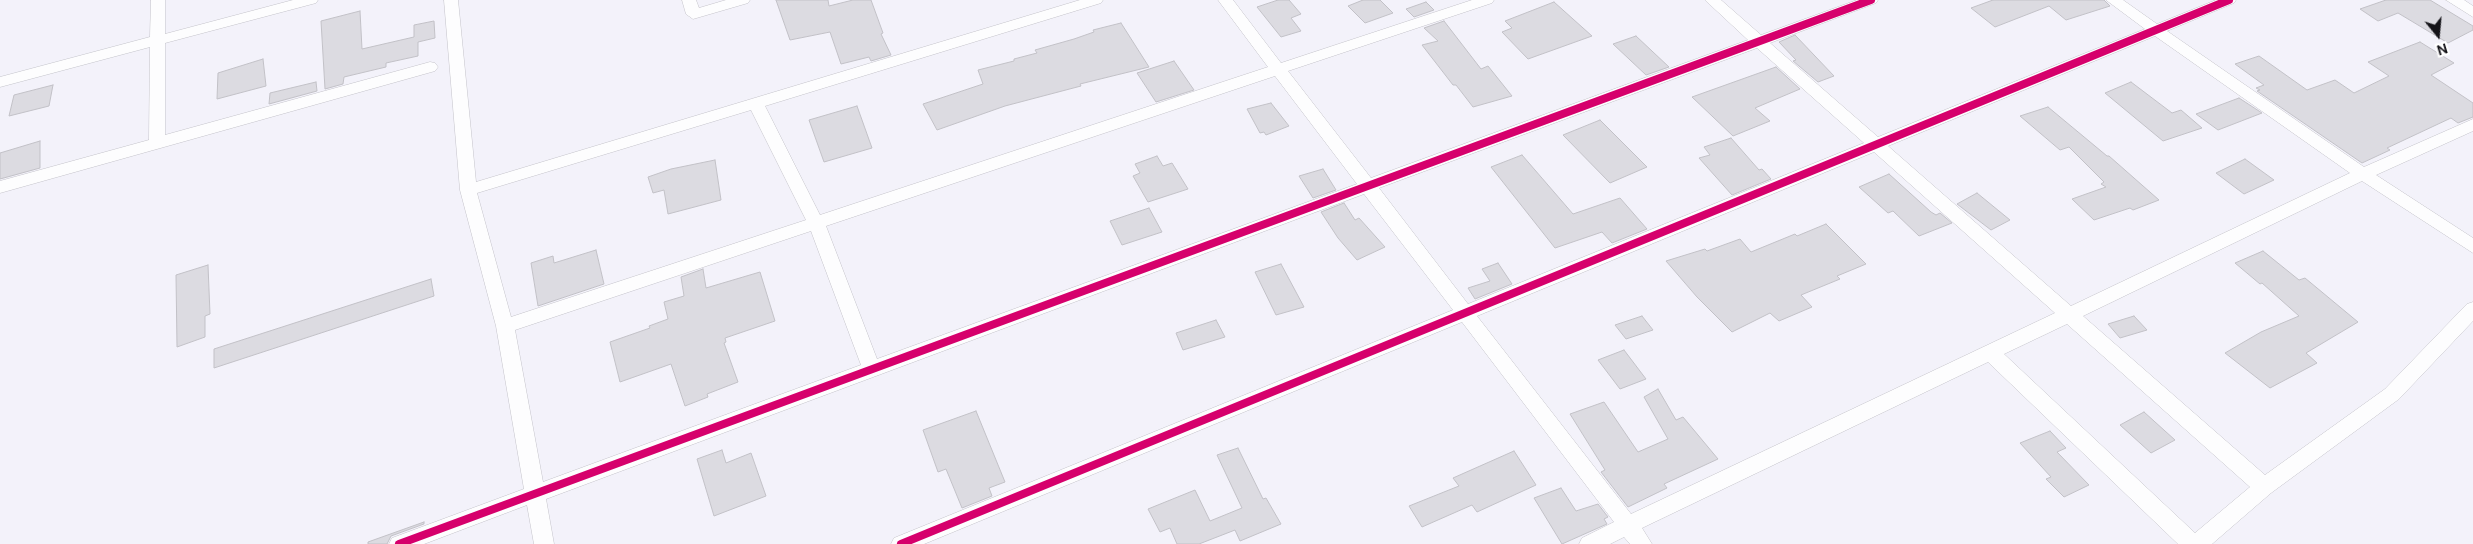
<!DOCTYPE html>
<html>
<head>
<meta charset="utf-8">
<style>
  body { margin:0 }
  #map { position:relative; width:2473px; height:544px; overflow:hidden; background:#f3f2fa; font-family:"DM Sans",sans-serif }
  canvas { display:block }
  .north { position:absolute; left:2413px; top:10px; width:50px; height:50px; -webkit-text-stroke:4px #fff; paint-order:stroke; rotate:163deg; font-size:14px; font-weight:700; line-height:20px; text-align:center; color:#141318 }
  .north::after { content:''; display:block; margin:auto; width:18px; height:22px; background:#141318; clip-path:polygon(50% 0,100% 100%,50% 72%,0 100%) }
</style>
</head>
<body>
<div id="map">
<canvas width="2473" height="544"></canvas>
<div class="north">N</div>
</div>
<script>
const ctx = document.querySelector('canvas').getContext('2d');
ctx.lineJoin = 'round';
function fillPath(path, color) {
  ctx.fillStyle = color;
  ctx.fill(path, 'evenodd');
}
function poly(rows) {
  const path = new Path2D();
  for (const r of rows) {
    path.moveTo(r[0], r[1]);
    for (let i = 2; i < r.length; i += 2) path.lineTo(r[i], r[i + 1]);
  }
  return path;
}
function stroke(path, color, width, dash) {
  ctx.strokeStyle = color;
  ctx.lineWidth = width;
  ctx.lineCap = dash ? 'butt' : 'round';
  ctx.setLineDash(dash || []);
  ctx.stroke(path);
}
const building = poly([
  [776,0,828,0,829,6,853,0,871,0,883,33,881,34,891,55,871,61,869,57,841,64,830,32,790,40,776,0],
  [1278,0,1289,0,1301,14,1291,18,1301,31,1281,37,1257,7,1278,0],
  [1363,0,1380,0,1393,13,1365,23,1348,6,1363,0],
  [1993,0,2104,0,2110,6,2066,20,2049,6,1995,27,1971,8,1993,0],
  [2386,0,2430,0,2473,26,2473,30,2448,43,2398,13,2378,21,2360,9,2386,0],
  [1426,2,1434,10,1414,17,1406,9,1426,2],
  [1554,2,1592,36,1528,59,1502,32,1512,28,1505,21,1554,2],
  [360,11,362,49,414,37,414,25,434,21,435,38,418,42,418,56,386,63,386,67,344,77,343,84,325,89,321,21,360,11],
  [1444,21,1481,69,1488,66,1512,96,1473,107,1456,85,1453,85,1422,45,1438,41,1424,28,1444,21],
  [1121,23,1149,67,1080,84,1081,86,1005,106,937,130,923,104,983,84,978,70,1014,61,1014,59,1037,53,1035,50,1074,39,1094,32,1093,30,1121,23],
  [1795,35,1834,76,1818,82,1793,61,1796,60,1779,42,1795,35],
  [1636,36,1669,67,1646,75,1613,44,1636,36],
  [2420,42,2454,63,2431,75,2473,103,2473,117,2458,123,2451,118,2387,148,2390,150,2362,163,2257,91,2260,90,2256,88,2264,85,2235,64,2259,56,2307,90,2335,80,2354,93,2389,76,2368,62,2420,42],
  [263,59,266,86,217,99,218,73,263,59],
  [1174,61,1194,90,1156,102,1137,73,1174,61],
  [1776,67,1800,89,1755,108,1770,121,1733,136,1692,97,1776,67],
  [316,82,317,91,269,104,270,93,316,82],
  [2131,82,2172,113,2181,110,2202,128,2163,141,2105,93,2131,82],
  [53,85,49,106,9,116,14,95,53,85],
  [2239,98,2262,113,2218,130,2196,114,2239,98],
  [1271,103,1289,126,1266,135,1264,132,1260,133,1247,109,1271,103],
  [857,106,872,148,824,162,809,120,857,106],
  [2048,107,2107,156,2109,156,2159,200,2133,210,2130,208,2094,220,2072,199,2106,187,2101,184,2104,182,2069,147,2060,150,2020,116,2048,107],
  [1600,120,1647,167,1610,183,1563,135,1600,120],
  [1731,138,1759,170,1762,169,1771,179,1732,195,1699,158,1710,155,1704,147,1731,138],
  [40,141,40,168,0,179,0,153,40,141],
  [1522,155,1573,214,1620,198,1647,229,1612,243,1602,232,1555,248,1491,167,1522,155],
  [1157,156,1163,166,1172,163,1188,189,1148,202,1133,176,1140,173,1135,164,1157,156],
  [2245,159,2274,180,2244,194,2216,173,2245,159],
  [715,160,721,200,668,214,664,190,653,193,648,177,671,169,715,160],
  [1323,169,1336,190,1313,198,1299,176,1323,169],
  [1889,174,1931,212,1936,215,1940,213,1952,223,1919,236,1893,211,1888,213,1859,187,1889,174],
  [1977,193,2010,220,1991,230,1957,204,1977,193],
  [1344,203,1355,220,1359,218,1385,247,1357,260,1338,238,1321,212,1344,203],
  [1149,208,1162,232,1122,245,1110,221,1149,208],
  [1826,224,1866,264,1837,276,1840,279,1801,295,1812,307,1779,321,1770,313,1732,332,1697,297,1666,261,1705,249,1707,251,1740,239,1751,252,1795,234,1797,236,1826,224],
  [596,250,604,284,538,306,531,263,553,256,554,263,596,250],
  [2263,251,2299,280,2305,278,2358,322,2306,353,2317,363,2270,388,2225,353,2261,332,2299,316,2262,283,2260,284,2235,263,2263,251],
  [1498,263,1512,284,1475,299,1468,288,1490,281,1482,269,1498,263],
  [1281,264,1304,307,1276,315,1255,272,1281,264],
  [208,265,210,314,205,316,205,337,177,347,176,275,208,265],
  [703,269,706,288,760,272,775,321,725,338,726,342,724,343,738,382,707,394,708,397,685,406,671,364,620,382,610,342,650,328,649,326,668,319,664,302,684,296,681,277,703,269],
  [431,279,434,296,214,368,214,349,431,279],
  [1642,316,1653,330,1626,339,1615,325,1642,316],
  [2134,316,2147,330,2120,338,2108,324,2134,316],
  [1216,320,1225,337,1183,350,1176,333,1216,320],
  [1624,350,1646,379,1620,389,1598,360,1624,350],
  [1658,389,1676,420,1683,417,1718,459,1664,484,1667,488,1628,507,1601,472,1605,470,1570,414,1604,402,1638,452,1668,439,1644,397,1658,389],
  [976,411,1005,482,989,488,992,496,962,508,946,469,938,472,923,430,976,411],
  [2144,412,2175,440,2151,453,2120,425,2144,412],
  [2050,431,2066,448,2057,452,2089,485,2064,497,2046,479,2051,477,2020,443,2050,431],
  [1238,448,1263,499,1266,498,1281,524,1240,541,1235,530,1199,544,1177,544,1170,528,1160,532,1148,509,1195,490,1210,521,1242,508,1217,455,1238,448],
  [722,450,726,463,751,453,766,496,714,516,697,459,722,450],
  [1514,451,1536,485,1477,512,1472,505,1422,527,1409,506,1459,486,1453,478,1514,451],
  [1561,488,1576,511,1598,504,1608,517,1604,519,1607,524,1562,544,1534,498,1561,488],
  [424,522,424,524,391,536,387,544,368,544,368,542,424,522]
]);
const minor = poly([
  [151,0,165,0,165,34,293,0,318,0,316,3,165,43,165,135,430,62,435,63,438,67,435,71,0,193,0,181,149,140,150,47,0,87,0,77,150,37,151,0],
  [444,0,458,0,476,182,1080,0,1103,0,1101,3,765,106,820,215,1268,67,1218,0,1233,0,1281,63,1472,0,1494,0,1492,3,1288,71,1371,178,1748,40,1705,0,1721,0,1761,35,1857,0,1878,0,1876,3,1770,43,1878,137,2145,29,2106,0,2123,0,2157,24,2216,0,2236,0,2234,3,2167,31,2364,167,2473,119,2473,131,2376,175,2473,238,2473,253,2362,181,2083,316,2265,475,2385,389,2467,304,2473,302,2473,321,2399,399,2271,493,2212,544,2178,544,1988,362,1642,528,1652,544,1630,544,1624,537,1610,544,1579,544,1582,538,1614,522,1462,322,924,544,891,544,894,538,1453,310,1364,194,546,499,554,544,534,544,527,505,424,544,389,544,392,538,524,489,496,326,460,190,444,0],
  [2155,36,2350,173,2071,306,1888,146,2155,36],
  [1757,48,1864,143,1468,304,1379,188,1757,48],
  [1275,76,1357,184,877,359,826,226,1275,76],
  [751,110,806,220,511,317,477,193,751,110],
  [1874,152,2055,313,1631,514,1477,316,1874,152],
  [811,231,861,365,543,482,515,330,811,231],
  [2067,324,2250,487,2195,533,2004,354,2067,324],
  [682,0,696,0,699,8,726,0,750,0,748,3,693,19,686,14,682,0],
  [2446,0,2464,0,2473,6,2473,17,2446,0]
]);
const cycleway = poly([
  [399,544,1871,0],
  [901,544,2229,0]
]);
fillPath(building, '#dcdbe1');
stroke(building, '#c2c1c7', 1);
stroke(minor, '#c4c3ca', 1);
fillPath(minor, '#fdfdfe');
stroke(cycleway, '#d6006c', 8);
</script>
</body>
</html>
